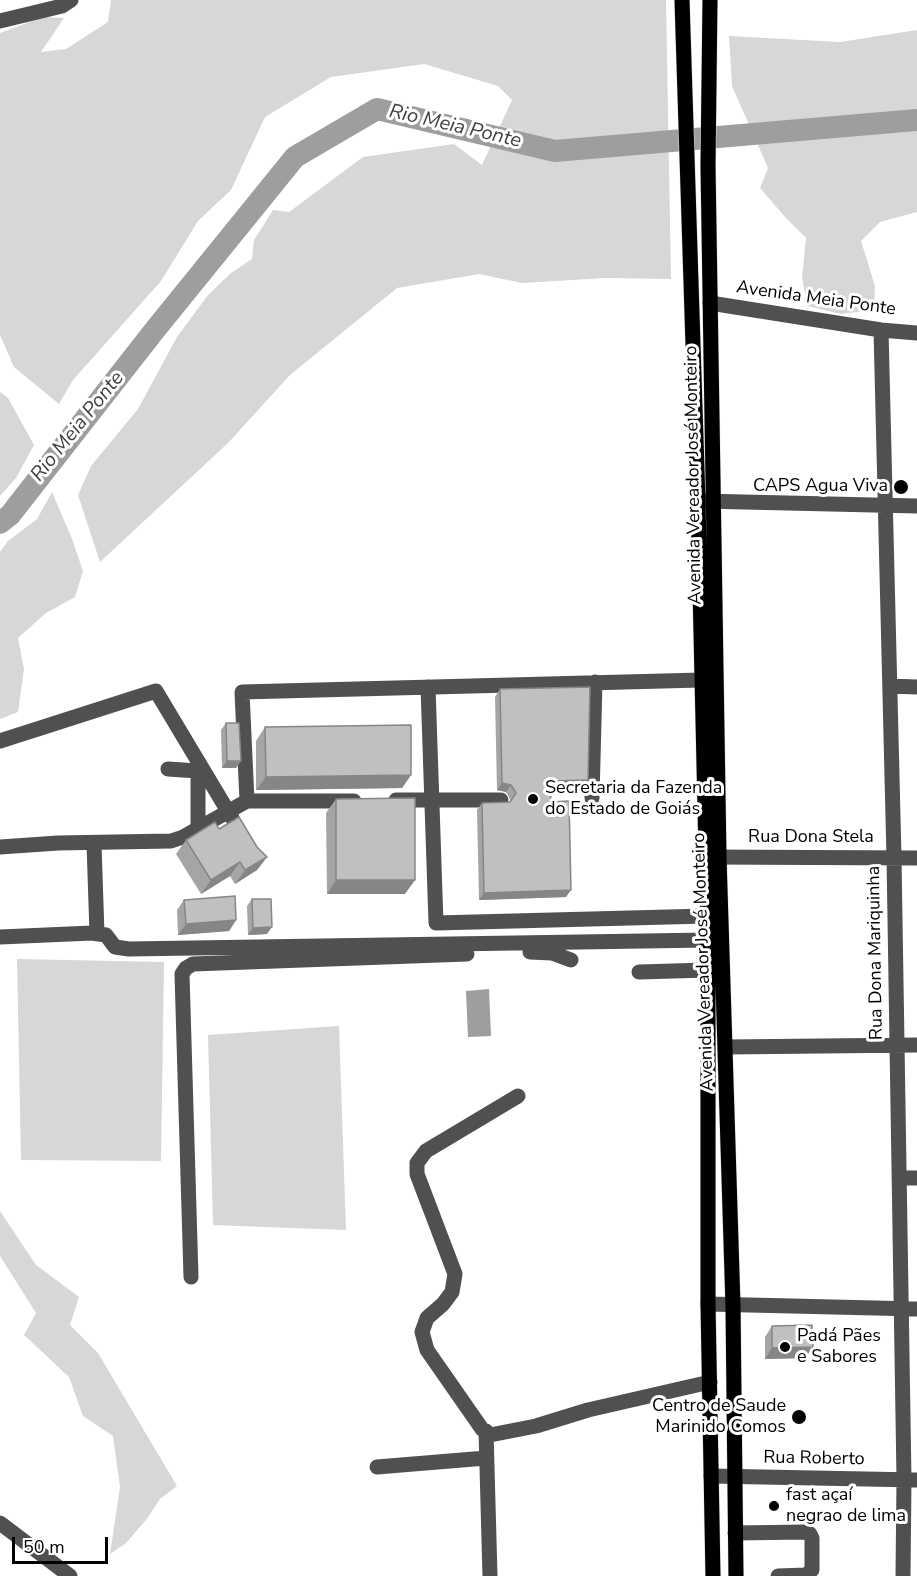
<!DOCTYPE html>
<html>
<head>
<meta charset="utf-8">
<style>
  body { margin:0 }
  #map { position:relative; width:917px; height:1576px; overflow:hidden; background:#fff; font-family:"Nunito Sans",sans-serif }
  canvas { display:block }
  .scale { position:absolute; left:12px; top:1537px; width:96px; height:27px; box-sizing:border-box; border:3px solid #000; border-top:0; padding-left:8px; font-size:18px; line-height:21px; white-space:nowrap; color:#000; -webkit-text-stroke:4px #fff; paint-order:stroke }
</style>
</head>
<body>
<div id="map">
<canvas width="917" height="1576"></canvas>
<div class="scale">50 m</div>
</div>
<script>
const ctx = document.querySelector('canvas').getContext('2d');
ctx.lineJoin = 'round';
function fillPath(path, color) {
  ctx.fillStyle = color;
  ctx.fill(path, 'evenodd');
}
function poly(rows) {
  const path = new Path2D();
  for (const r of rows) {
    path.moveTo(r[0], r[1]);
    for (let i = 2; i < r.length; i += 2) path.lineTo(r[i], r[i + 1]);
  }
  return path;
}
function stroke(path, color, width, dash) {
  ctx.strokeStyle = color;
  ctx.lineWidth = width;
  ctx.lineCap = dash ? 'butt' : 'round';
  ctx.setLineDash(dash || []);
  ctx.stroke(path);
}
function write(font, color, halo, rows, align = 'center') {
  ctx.font = font + ' "Nunito Sans",sans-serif';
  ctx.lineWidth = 6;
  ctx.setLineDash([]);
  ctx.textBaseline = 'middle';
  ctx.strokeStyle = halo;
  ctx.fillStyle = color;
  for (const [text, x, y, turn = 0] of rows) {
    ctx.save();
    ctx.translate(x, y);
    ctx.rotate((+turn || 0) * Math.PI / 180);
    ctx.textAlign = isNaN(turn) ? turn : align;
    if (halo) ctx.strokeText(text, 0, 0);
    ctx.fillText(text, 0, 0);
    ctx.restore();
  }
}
const green = poly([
  [111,0,666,0,671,279,606,278,522,283,479,274,397,288,290,375,229,442,100,562,78,495,91,466,138,409,177,337,208,295,231,273,252,259,254,240,273,210,289,212,363,157,454,144,482,165,512,100,498,86,424,64,331,77,265,117,231,190,198,221,161,281,73,380,59,404,14,367,0,335,0,33,43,17,64,18,41,52,66,49,108,22],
  [917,30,917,212,880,222,861,241,875,286,874,310,841,314,807,306,802,277,806,238,786,218,760,188,768,168,732,86,729,36,840,42],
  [0,392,8,398,34,445,16,478,0,496],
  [52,492,72,539,83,571,75,597,46,613,18,638,24,669,18,712,0,719,0,552,8,541,37,519],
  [17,959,164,962,161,1161,21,1160],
  [339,1026,346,1230,213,1225,208,1035],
  [0,1211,36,1265,79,1297,70,1325,98,1353,177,1486,160,1499,146,1520,126,1543,110,1554,120,1487,113,1436,83,1416,69,1377,24,1335,36,1313,0,1256]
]);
const water = poly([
  [489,989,491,1036,468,1037,466,991]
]);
const river = poly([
  [0,523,10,515,154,331,295,157,377,109,555,151,917,120]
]);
const minor = poly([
  [0,21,62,6,71,0],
  [710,303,881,330,917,333],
  [881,330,894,857,904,1479,903,1576],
  [701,501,917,506],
  [890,686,917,687],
  [428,687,436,923,707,916],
  [0,741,156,691,232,818],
  [168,769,198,771],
  [592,798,595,682],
  [396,800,501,800],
  [247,801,242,692,701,680],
  [198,828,198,761],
  [94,844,97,934],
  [0,847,58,843,171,841,183,837,247,801,354,801],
  [707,857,917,858],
  [0,937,92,933,106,935,115,947,129,949,708,940],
  [530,952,552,953,571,960],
  [639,972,708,970],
  [726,1047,917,1045],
  [518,1096,426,1151,417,1163,417,1174,455,1274,452,1292,443,1304,427,1318,422,1332,427,1350,482,1429,490,1435,536,1426,588,1410,710,1382],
  [899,1178,917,1178],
  [191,1277,182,974,186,968,193,964,467,954],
  [708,1304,917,1309],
  [486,1431,490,1576],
  [377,1467,486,1458],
  [711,1476,917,1480],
  [0,1523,70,1576],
  [735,1533,806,1532,810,1534,812,1538,812,1570,806,1575,778,1576]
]);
const major = poly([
  [682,0,698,501,708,940,708,1304,713,1576],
  [710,0,708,166,719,857,733,1306,736,1576]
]);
const wall = poly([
  [500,689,583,787,550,788,551,802,566,897,479,900,477,810,482,803,510,802,511,801,506,792,497,790,495,697],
  [226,723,241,761,236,768,222,768,221,730],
  [265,727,411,775,402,788,256,790,256,741],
  [336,799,405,894,327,894,326,813],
  [219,829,257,847,267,857,257,870,235,884,230,876,201,894,176,854,186,840],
  [252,899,267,934,248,935,247,906],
  [184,900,236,920,229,931,178,935,177,910],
  [772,1326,813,1347,805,1358,765,1359,765,1337]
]);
const shadedWall = poly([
  [227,761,241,761,236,768,222,768],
  [411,775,402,788,256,790,266,777],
  [588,780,583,787,545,788,550,781],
  [502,783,511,785,506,792,497,790],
  [267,857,257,870,235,884,245,870],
  [240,862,230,876,201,894,211,880],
  [336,880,415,880,405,894,327,894],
  [571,890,566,897,479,900,484,893],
  [236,920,229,931,178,935,186,924],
  [272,927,267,934,248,935,253,928],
  [813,1347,805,1358,765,1359,772,1348]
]);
const building = poly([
  [590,687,588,780,550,781,551,802,569,801,571,890,484,893,482,803,510,802,516,793,511,785,502,783,500,689,590,687],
  [226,723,239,723,241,761,227,761,226,723],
  [411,725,411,775,266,777,265,727,411,725],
  [415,798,415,880,336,880,336,799,415,798],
  [239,817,257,847,267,857,245,870,240,862,211,880,186,840,215,822,219,829,239,817],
  [235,896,236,920,186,924,184,900,235,896],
  [252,899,271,899,272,927,253,928,252,899],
  [812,1325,813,1347,772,1348,772,1326,812,1325]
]);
const markers = [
  [901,487,8,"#000"],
  [533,799,6,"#000"],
  [785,1347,6,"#000"],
  [799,1417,8,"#000"],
  [774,1506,6,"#000"]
];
const streetNames = [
  ["Avenida Meia Ponte",816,299,8],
  ["Avenida Vereador José Monteiro",694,475,-91],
  ["Rua Dona Stela",811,838],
  ["Rua Dona Mariquinha",876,953,-91],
  ["Avenida Vereador José Monteiro",704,962,-92],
  ["Rua Roberto",814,1459,1]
];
const poiNames = [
  ["CAPS Agua Viva",888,487,"right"],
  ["Secretaria da Fazenda",545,789],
  ["do Estado de Goiás",545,810],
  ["Padá Pães",797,1337],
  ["e Sabores",797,1358],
  ["Centro de Saude",786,1407,"right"],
  ["Marinido Comos",786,1428,"right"],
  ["fast açaí",786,1496],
  ["negrao de lima",786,1517]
];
const waterNames = [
  ["Rio Meia Ponte",455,127,13],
  ["Rio Meia Ponte",78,427,-51]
];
fillPath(green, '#d7d7d7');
fillPath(water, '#9e9e9e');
stroke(river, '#9e9e9e', 22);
stroke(major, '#dbdbdb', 16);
stroke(minor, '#505050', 15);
stroke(major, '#000', 15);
fillPath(wall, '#a5a5a5');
fillPath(shadedWall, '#868686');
fillPath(building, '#c0c0c0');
stroke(building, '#868686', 1.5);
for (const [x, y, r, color] of markers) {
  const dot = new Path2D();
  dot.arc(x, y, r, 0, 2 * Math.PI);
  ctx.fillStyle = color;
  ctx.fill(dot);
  stroke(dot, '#fff', 2);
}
write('18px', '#000', '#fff', streetNames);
write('18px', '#000', '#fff', poiNames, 'left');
write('italic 20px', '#3f3f3f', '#fff', waterNames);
</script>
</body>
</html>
